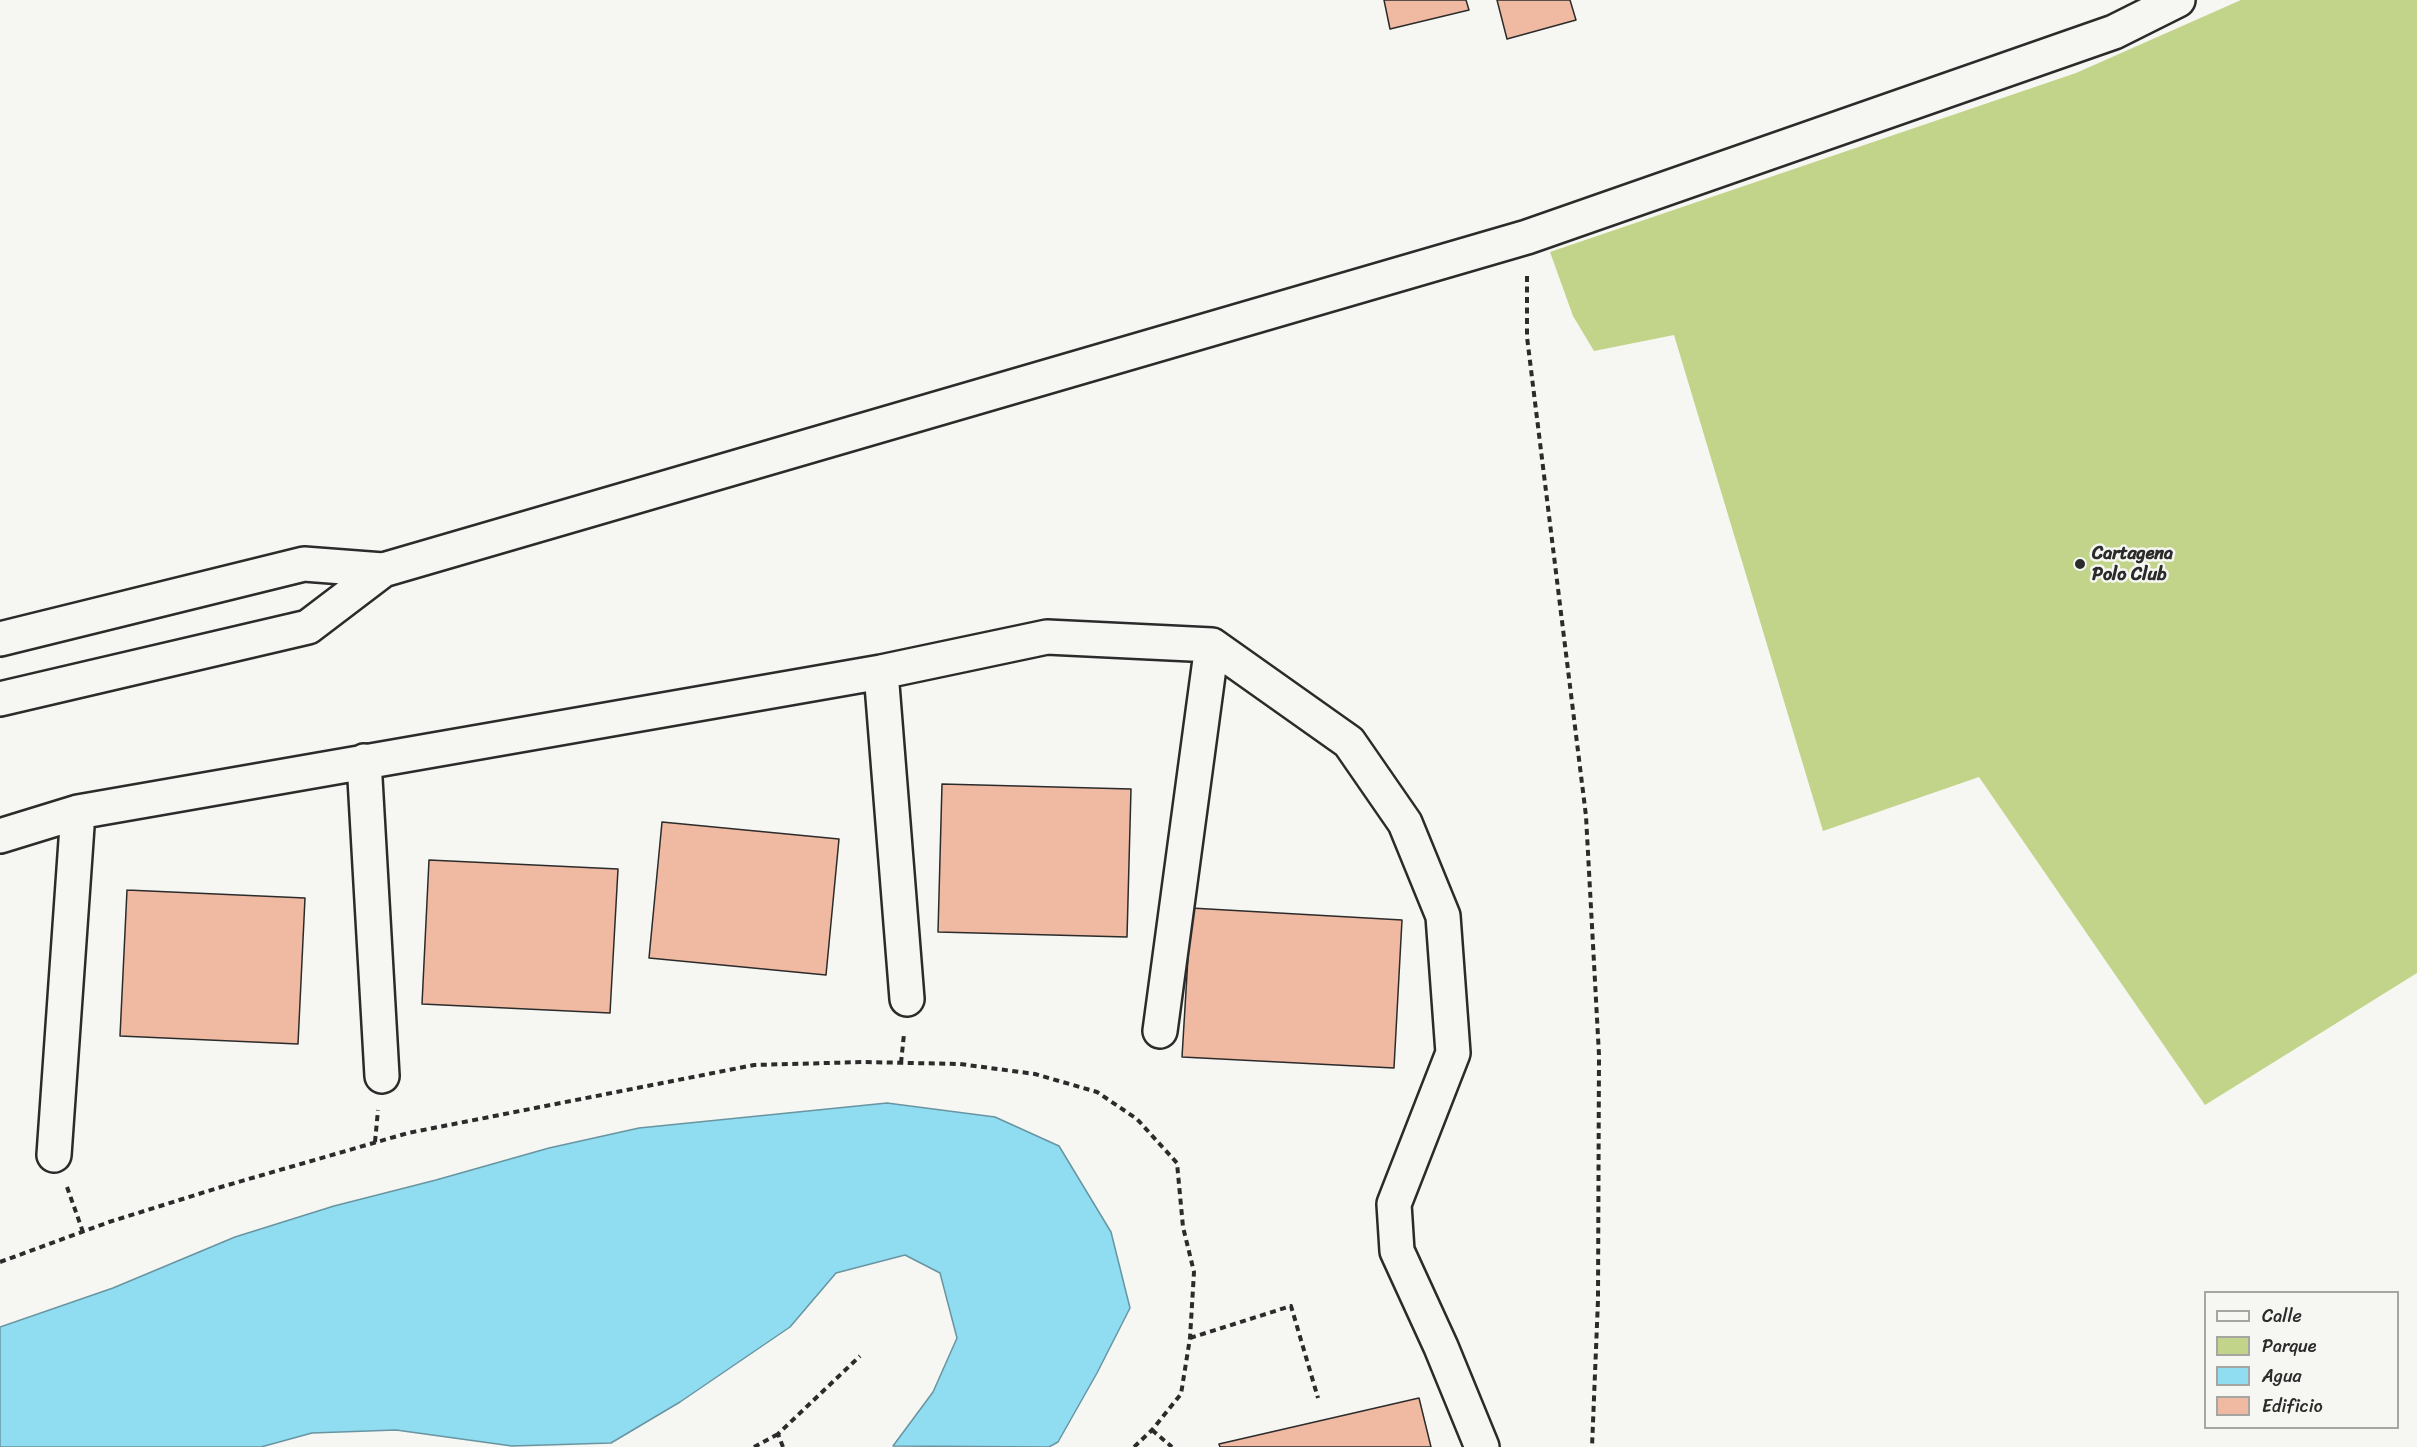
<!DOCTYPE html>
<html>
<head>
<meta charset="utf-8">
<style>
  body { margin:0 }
  #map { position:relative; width:2417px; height:1447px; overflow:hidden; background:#f6f6f2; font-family:Sriracha,sans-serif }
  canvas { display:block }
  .legend { position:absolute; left:2204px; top:1291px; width:195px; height:138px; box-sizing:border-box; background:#f6f6f2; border:2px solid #a5a5a2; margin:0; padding:8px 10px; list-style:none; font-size:18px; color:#2b2b2b }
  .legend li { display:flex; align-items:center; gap:12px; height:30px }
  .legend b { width:30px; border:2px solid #a5a5a2 }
</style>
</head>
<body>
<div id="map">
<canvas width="2417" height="1447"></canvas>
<ul class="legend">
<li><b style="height:8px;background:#f6f6f2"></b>Calle</li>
<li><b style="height:16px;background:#c2d489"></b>Parque</li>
<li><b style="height:16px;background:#90dcf0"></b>Agua</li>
<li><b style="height:16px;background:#efb9a2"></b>Edificio</li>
</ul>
</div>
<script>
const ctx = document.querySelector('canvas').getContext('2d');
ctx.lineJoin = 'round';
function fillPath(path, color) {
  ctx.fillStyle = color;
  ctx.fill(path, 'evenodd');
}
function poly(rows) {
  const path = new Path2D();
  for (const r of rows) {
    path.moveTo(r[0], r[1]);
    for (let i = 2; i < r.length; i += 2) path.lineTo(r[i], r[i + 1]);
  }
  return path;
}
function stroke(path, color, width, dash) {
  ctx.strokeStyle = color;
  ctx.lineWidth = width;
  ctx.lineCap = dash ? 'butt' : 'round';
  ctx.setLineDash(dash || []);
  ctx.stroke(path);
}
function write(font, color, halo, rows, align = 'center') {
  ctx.font = font + ' Sriracha,sans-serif';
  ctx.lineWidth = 5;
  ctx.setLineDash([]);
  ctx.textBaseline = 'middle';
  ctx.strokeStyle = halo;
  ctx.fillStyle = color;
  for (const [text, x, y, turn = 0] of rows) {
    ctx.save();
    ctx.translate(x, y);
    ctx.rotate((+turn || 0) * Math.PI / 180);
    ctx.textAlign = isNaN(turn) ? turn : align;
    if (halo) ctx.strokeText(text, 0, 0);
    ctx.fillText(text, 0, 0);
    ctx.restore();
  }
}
const green = poly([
  [2241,0,2417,0,2417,973,2205,1105,1979,777,1823,831,1674,335,1594,351,1573,316,1550,252,2076,73]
]);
const water = poly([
  [887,1103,995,1117,1059,1146,1111,1232,1130,1308,1097,1373,1058,1442,1049,1447,893,1446,933,1392,957,1338,940,1273,905,1255,836,1273,790,1327,680,1402,611,1443,512,1446,396,1430,312,1433,261,1447,0,1447,0,1327,113,1288,235,1237,334,1206,436,1180,549,1148,639,1128,887,1103]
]);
const building = poly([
  [1384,0,1466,0,1469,10,1390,29,1384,0],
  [1497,0,1570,0,1576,20,1507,39,1497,0],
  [942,784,1131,789,1127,937,938,932,942,784],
  [662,822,839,839,826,975,649,958,662,822],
  [429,860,618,869,610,1013,422,1004,429,860],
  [127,890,305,898,298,1044,120,1036,127,890],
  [1191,908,1402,920,1394,1068,1182,1057,1191,908],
  [1419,1398,1431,1447,1220,1447,1219,1444,1419,1398]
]);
const path = poly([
  [1527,276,1527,337,1586,816,1599,1055,1598,1300,1592,1447],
  [901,1063,904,1034],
  [375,1142,378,1110],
  [67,1187,83,1232],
  [0,1262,109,1222,221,1187,408,1133,754,1065,864,1062,960,1064,1035,1074,1097,1092,1137,1119,1177,1163,1183,1227,1194,1272,1190,1338,1181,1394,1152,1430,1134,1447],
  [1190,1338,1291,1306,1318,1398],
  [1152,1430,1172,1447],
  [754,1447,778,1434],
  [783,1447,778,1434,860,1356]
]);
const minor = poly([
  [0,639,304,564,383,570,1527,237,2114,32,2178,0],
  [881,672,907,999],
  [0,699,308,627,383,570],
  [364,761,382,1076],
  [0,836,78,812,881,672,1047,637,1212,645,1349,742,1405,823,1443,916,1453,1053,1394,1204,1397,1251,1441,1347,1482,1447],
  [1160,1031,1212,645],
  [54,1155,78,812]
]);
const markers = [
  [2080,564,6,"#2b2b2b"]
];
const poiNames = [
  ["Cartagena",2092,554],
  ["Polo Club",2092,575]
];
fillPath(green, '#c2d489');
fillPath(water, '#90dcf0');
stroke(water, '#6895a1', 1.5);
fillPath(building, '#efb9a2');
stroke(building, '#2b2b2b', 1.5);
stroke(minor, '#2b2b2b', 38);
stroke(path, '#2b2b2b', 4, [6, 4.5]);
stroke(minor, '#f6f6f2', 33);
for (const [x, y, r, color] of markers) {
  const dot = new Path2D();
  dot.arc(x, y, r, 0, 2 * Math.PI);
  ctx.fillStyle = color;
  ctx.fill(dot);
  stroke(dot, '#f6f6f2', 2);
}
write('bold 18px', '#2b2b2b', '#f6f6f2', poiNames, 'left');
</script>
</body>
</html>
